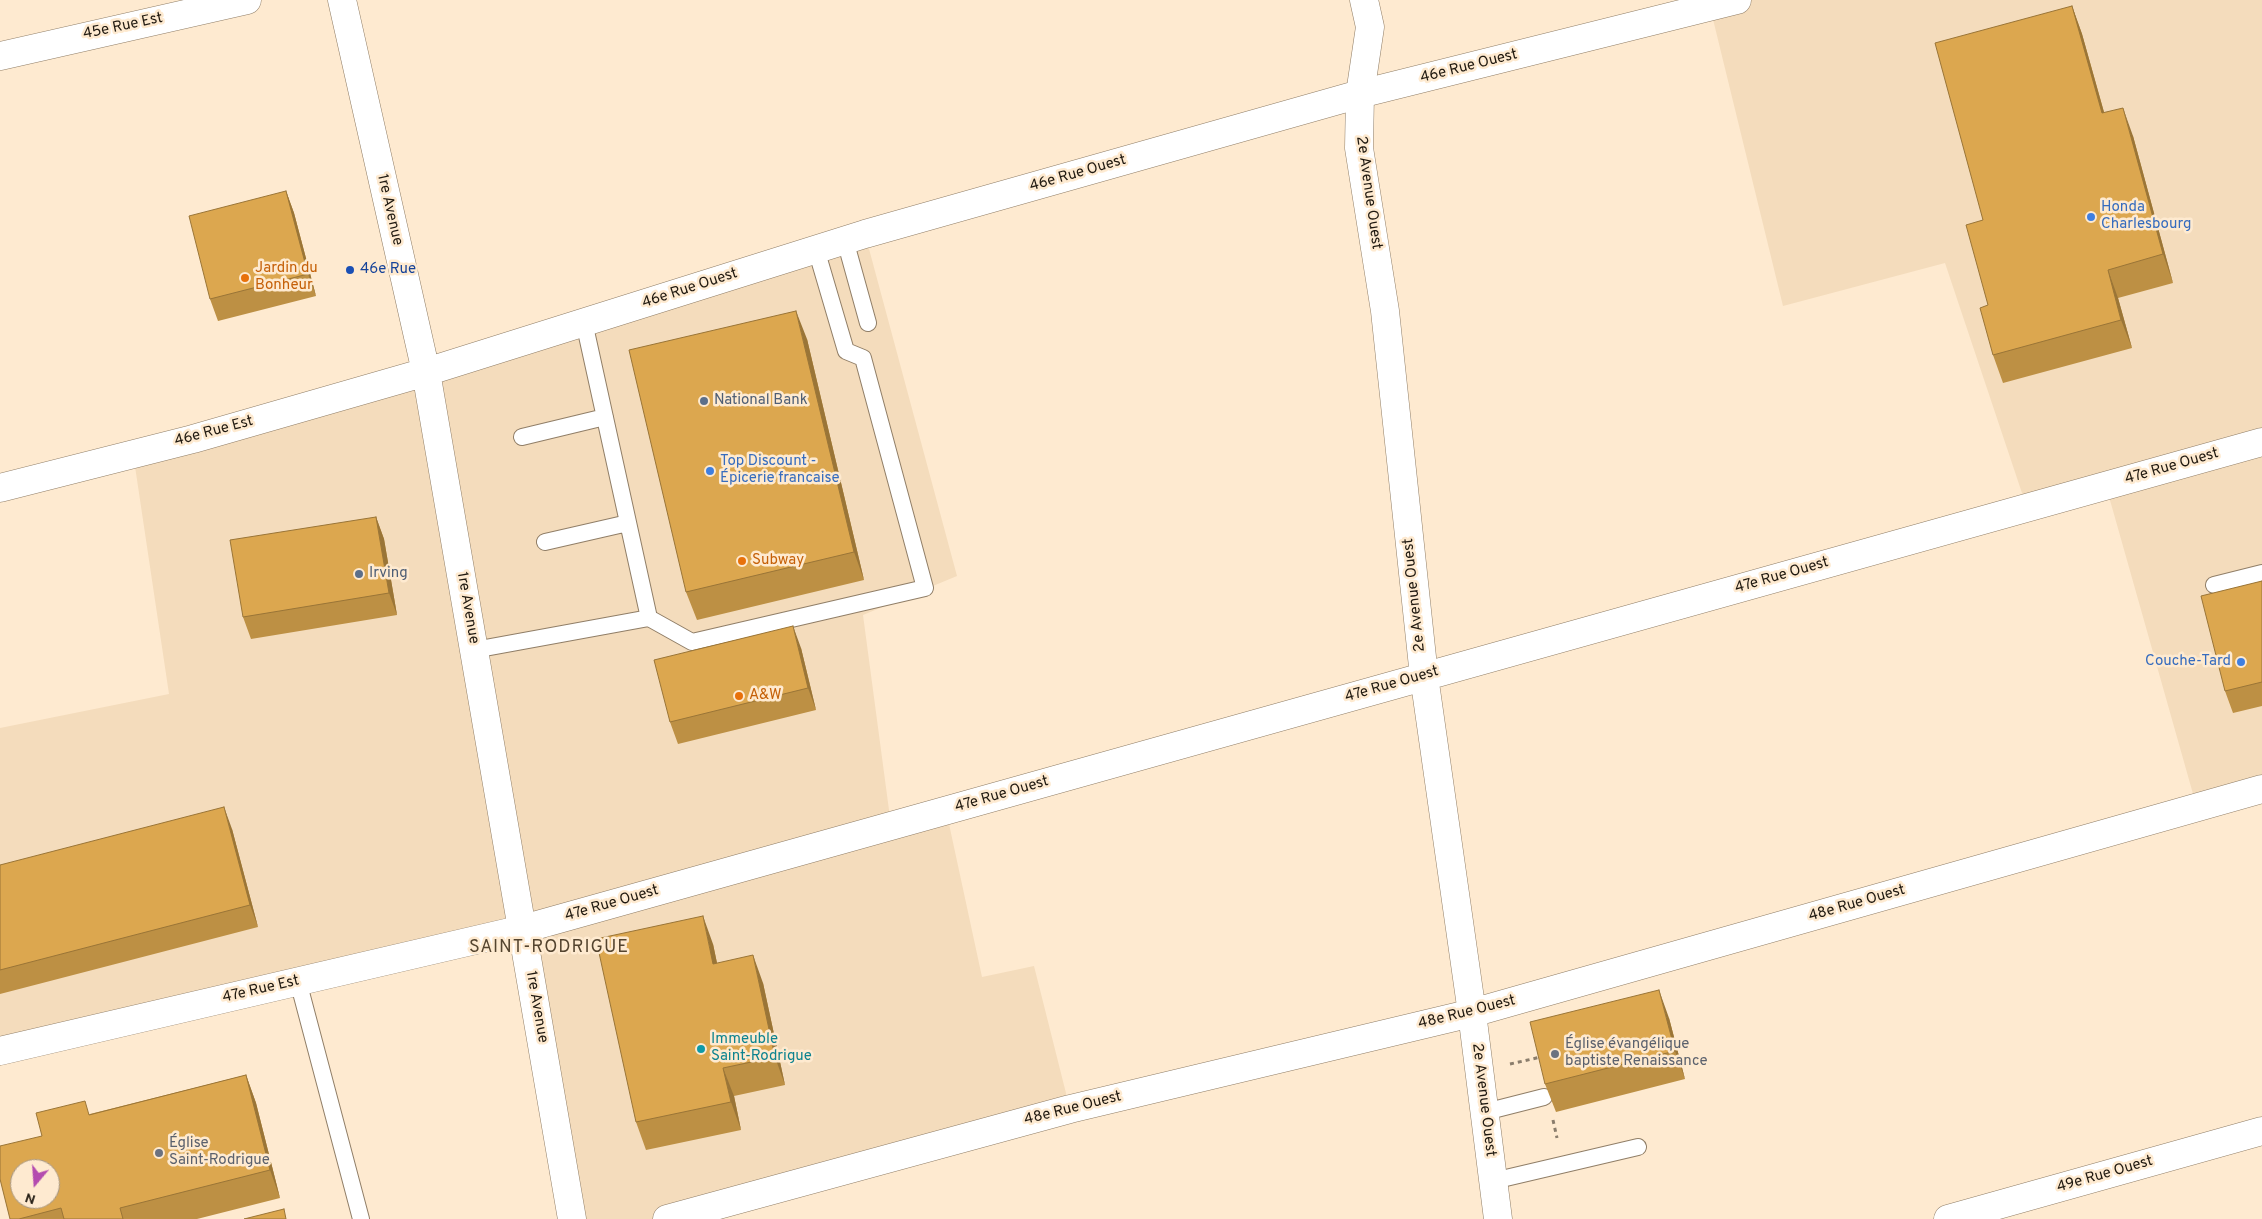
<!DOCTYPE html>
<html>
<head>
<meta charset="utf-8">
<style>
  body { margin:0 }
  #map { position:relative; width:2262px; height:1219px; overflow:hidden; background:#feead0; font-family:Overpass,sans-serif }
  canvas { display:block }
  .north { position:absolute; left:10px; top:1159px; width:50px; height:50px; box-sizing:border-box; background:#feead0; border:1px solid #a59683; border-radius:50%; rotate:198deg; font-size:14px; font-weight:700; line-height:20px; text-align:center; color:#201910 }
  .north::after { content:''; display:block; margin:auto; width:18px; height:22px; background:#b44caf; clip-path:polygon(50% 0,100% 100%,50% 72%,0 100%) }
</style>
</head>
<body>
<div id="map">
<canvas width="2262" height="1219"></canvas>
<div class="north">N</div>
</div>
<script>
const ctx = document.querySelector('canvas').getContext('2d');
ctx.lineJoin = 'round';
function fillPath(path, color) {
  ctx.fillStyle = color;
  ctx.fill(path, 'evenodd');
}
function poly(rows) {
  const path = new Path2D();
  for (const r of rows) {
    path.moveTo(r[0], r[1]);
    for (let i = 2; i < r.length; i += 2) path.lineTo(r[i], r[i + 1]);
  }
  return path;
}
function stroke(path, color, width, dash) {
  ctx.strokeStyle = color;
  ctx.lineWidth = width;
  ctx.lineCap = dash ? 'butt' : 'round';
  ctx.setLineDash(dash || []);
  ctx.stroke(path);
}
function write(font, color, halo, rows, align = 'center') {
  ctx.font = font + ' Overpass,sans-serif';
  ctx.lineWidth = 5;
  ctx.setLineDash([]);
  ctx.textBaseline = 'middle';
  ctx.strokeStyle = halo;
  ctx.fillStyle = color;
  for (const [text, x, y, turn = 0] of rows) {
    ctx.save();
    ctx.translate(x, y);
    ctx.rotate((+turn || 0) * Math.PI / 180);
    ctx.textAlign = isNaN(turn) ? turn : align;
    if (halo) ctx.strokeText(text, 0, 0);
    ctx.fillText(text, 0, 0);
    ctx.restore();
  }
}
const built = poly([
  [1737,0,2262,0,2262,789,2197,808,2106,486,2027,508,1945,263,1783,306,1710,7],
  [865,234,957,576,863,615,891,825,946,810,982,977,1034,966,1070,1109,667,1219,572,1219,523,929,0,1051,0,728,169,694,133,453]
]);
const path = poly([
  [1510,1064,1541,1057],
  [1553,1120,1557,1138]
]);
const service = poly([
  [845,240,868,323],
  [522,437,605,417],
  [545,542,628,523],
  [2214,585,2262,573],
  [649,618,692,642,925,588,863,358,846,351,816,249],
  [474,650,649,618,584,322],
  [298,981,361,1219],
  [1485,1112,1544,1097],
  [1493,1181,1638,1147]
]);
const minor = poly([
  [1364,0,1370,27,1360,94,1359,148,1385,311,1424,676,1472,1013,1498,1219],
  [0,56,247,0],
  [0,1051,523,929,2262,442],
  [667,1219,1070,1109,1472,1013,2262,789],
  [1948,1219,2262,1131]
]);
const tertiary = poly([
  [342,0,426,372,572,1219],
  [0,488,193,439,426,372,865,234,1360,94,1737,0]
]);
const wall = poly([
  [2072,6,2082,34,2104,112,2133,136,2173,283,2118,298,2132,348,2003,383,1993,355,1988,305,1983,220],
  [286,191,294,213,316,296,218,321,210,299],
  [807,339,864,580,697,620,686,592],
  [376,517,384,539,397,615,251,639,243,617],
  [2262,581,2262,706,2233,713,2225,691],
  [801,648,816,710,678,744,670,722],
  [232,829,258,927,0,994,0,865],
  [713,944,717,963,763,983,785,1085,734,1096,741,1130,646,1150,636,1122],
  [1669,1018,1685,1079,1556,1112,1545,1084],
  [246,1075,256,1103,280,1198,197,1219,10,1219,42,1136,90,1114]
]);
const shadedWall = poly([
  [2072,6,2082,34,2112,141,2102,113],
  [2123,108,2133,136,2173,283,2163,254],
  [286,191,294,213,316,296,308,274],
  [2108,270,2118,298,2132,348,2121,320],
  [796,311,807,339,864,580,854,552],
  [376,517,384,539,397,615,389,593],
  [793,626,801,648,816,710,808,688],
  [224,807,232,829,258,927,250,905],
  [703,916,713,944,723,992,713,964],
  [753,955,763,983,785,1085,775,1057],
  [1659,990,1669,1018,1685,1079,1675,1051],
  [723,1068,734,1096,741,1130,731,1102],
  [246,1075,256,1103,280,1198,270,1170]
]);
const building = poly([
  [2072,6,2102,113,2123,108,2163,254,2108,270,2121,320,1993,355,1980,308,1988,305,1966,225,1983,220,1935,43,2072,6],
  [286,191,308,274,210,299,189,216,286,191],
  [796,311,854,552,686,592,629,350,796,311],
  [376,517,389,593,243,617,230,540,376,517],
  [2262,581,2262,682,2225,691,2201,596,2262,581],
  [793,626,808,688,670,722,654,660,793,626],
  [224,807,250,905,0,970,0,865,224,807],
  [703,916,713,964,753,955,775,1057,723,1068,731,1102,636,1122,596,939,703,916],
  [1659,990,1675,1051,1545,1084,1530,1022,1659,990],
  [246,1075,270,1170,120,1208,123,1219,64,1219,61,1208,19,1219,10,1219,0,1179,0,1146,42,1136,36,1113,85,1101,89,1115,246,1075],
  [20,1169,50,1169,50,1199,20,1199,20,1169],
  [284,1209,286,1219,244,1219,284,1209]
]);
const markers = [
  [2091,217,5,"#3f7fe0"],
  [350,270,5,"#1a4fb4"],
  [245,278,5,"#e8710a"],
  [704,401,5,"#5c6f8a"],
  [710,471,5,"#3f7fe0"],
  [742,561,5,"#e8710a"],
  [359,574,5,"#5c6f8a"],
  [2241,662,5,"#3f7fe0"],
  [739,696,5,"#e8710a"],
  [701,1049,5,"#0f9aa8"],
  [1555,1054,5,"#6b7280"],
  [159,1153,5,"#6b7280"]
];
const streetNames = [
  ["45e Rue Est",123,27,-12],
  ["46e Rue Ouest",1469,67,-14],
  ["46e Rue Ouest",1078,174,-16],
  ["2e Avenue Ouest",1368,193,82],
  ["1re Avenue",389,210,77],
  ["46e Rue Ouest",690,289,-18],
  ["46e Rue Est",214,432,-15],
  ["47e Rue Ouest",2172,467,-16],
  ["47e Rue Ouest",1782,576,-16],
  ["2e Avenue Ouest",1415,595,-96],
  ["1re Avenue",467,608,80],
  ["47e Rue Ouest",1392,685,-16],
  ["47e Rue Ouest",1002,795,-16],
  ["47e Rue Ouest",612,904,-16],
  ["48e Rue Ouest",1857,904,-16],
  ["47e Rue Est",261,990,-13],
  ["1re Avenue",536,1007,80],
  ["48e Rue Ouest",1467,1013,-14],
  ["2e Avenue Ouest",1483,1100,83],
  ["48e Rue Ouest",1073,1109,-14],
  ["49e Rue Ouest",2105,1175,-16]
];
const shopNames = [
  ["Honda",2101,208],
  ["Charlesbourg",2101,225],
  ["Top Discount -",720,462],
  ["Épicerie francaise",720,479],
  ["Couche-Tard",2231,662,"right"]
];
const foodNames = [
  ["Jardin du",255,269],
  ["Bonheur",255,286],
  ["Subway",752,561],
  ["A&W",749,696]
];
const transitNames = [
  ["46e Rue",360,270]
];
const serviceNames = [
  ["National Bank",714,401],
  ["Irving",369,574]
];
const cultureNames = [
  ["Immeuble",711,1040],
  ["Saint-Rodrigue",711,1057]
];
const worshipNames = [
  ["Église évangélique",1565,1045],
  ["baptiste Renaissance",1565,1062],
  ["Église",169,1144],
  ["Saint-Rodrigue",169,1161]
];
const quarterNames = [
  ["SAINT-RODRIGUE",549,948]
];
fillPath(built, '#f4dcbc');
stroke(service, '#907e67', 18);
stroke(minor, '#907e67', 29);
stroke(tertiary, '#907e67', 29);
stroke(path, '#8a7d6c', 3, [4, 4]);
stroke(service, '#fff', 16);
stroke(minor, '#fff', 28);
stroke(tertiary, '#fff', 28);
fillPath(wall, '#bd9044');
fillPath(shadedWall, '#9a7537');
fillPath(building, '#dca74f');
stroke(building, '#9a7537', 1);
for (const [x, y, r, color] of markers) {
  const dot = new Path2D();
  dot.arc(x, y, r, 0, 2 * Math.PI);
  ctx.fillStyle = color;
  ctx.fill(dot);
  stroke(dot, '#feead0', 2);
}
write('15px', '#201910', '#feead0', streetNames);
write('15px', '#366cbe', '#feead0', shopNames, 'left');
write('15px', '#c56008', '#feead0', foodNames, 'left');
write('15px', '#164399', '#feead0', transitNames, 'left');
write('15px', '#4e5e75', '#feead0', serviceNames, 'left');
write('15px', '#0d838f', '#feead0', cultureNames, 'left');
write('15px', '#5b616d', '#feead0', worshipNames, 'left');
ctx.letterSpacing = '1px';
write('18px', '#54442f', '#feead0', quarterNames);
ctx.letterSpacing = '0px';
</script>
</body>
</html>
